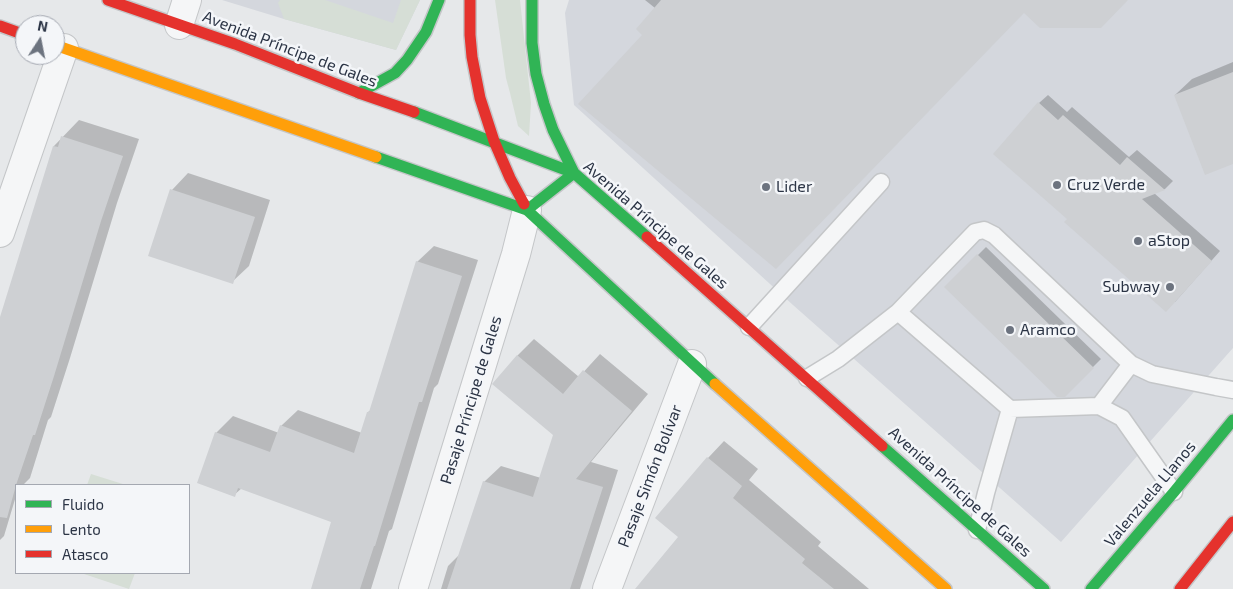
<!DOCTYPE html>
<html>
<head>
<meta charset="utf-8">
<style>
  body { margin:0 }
  #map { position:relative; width:1233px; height:589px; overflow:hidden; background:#e6e8ea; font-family:"Exo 2",sans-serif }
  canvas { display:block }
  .legend { position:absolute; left:15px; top:484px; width:175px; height:90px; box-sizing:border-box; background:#f4f6f9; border:1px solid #a4a8b1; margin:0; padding:6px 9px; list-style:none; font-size:15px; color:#2b3445 }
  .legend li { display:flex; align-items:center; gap:10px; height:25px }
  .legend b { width:25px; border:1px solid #a4a8b1 }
  .north { position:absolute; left:15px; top:15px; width:50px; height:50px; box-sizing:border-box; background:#f4f6f9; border:1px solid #a4a8b1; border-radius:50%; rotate:11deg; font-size:14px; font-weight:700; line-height:20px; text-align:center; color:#2b3445 }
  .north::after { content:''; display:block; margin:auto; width:18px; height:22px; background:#6c737f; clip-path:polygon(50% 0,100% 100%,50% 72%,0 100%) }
</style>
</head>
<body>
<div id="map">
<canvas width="1233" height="589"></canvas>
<ul class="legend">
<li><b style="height:6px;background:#30b455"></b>Fluido</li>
<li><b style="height:6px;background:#ff9f0a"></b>Lento</li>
<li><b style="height:6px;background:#e5322d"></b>Atasco</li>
</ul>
<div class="north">N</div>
</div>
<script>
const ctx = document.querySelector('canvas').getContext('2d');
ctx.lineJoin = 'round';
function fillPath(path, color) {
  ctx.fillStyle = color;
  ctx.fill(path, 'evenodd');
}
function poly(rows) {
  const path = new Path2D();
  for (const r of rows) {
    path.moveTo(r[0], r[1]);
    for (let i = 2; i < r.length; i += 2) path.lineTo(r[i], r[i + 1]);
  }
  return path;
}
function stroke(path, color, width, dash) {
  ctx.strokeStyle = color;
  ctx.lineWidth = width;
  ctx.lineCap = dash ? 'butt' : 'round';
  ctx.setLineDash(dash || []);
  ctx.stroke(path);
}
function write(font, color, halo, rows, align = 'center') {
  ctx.font = font + ' "Exo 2",sans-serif';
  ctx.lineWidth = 5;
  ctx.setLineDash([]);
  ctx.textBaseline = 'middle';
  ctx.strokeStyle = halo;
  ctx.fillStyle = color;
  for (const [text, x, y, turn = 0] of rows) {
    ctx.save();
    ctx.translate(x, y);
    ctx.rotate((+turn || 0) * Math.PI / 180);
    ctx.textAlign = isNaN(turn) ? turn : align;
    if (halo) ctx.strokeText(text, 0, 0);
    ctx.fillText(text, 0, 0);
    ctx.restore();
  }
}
const built = poly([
  [222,0,420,0,396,50,284,19],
  [569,0,1233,0,1233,348,1061,542,793,305,574,105,565,13]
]);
const green = poly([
  [280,0,325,0,393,23,401,0,420,0,396,50,284,19,278,3],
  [495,0,520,0,531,103,529,136,518,126,510,93,506,78],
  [91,474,126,485,87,485],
  [81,573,135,573,129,589]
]);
const shadow = poly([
  [645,0,1127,0,1024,11,644,35,655,8],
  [1233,62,1233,163,1175,95,1192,79],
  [1048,95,1067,112,1072,107,1129,157,1137,150,1173,181,1165,189,1154,193,1220,251,1175,302,1068,219,1039,103],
  [79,120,139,139,117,203,70,358,51,417,48,420,30,478,23,485,16,485,16,496,4,536,0,540,0,322,54,146],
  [188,173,270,200,249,266,232,282,172,190],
  [434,246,478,260,438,384,434,388,392,529,389,531,371,589,312,589,333,522,242,488,234,495,216,433,233,416,279,433,281,426,298,410,362,433,368,412,371,410,417,262],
  [986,247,1101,359,1064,396,946,287],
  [534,339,579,377,600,354,648,394,591,462,618,470,580,589,441,589,448,566,461,553,484,482,501,466,541,478,555,434,494,384,518,355],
  [724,441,758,469,749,480,821,542,818,546,869,589,653,589,680,537,708,458]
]);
const building = poly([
  [661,0,1128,0,1101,28,1040,28,1024,13,776,269,578,104,642,35,636,29],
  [1233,72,1233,164,1205,175,1174,95],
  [1038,102,1058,120,1063,115,1120,165,1127,157,1165,190,1142,199,1212,261,1166,312,1064,222,1067,219,993,154],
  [61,136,123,156,101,221,54,376,35,435,33,435,16,485,7,518,0,517,0,317,53,146,58,147],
  [170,189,255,217,233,284,148,256],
  [977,254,1094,368,1065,397,1057,397,944,287],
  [416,261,462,276,422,402,419,402,375,546,374,546,360,589,311,589,331,522,238,488,235,497,197,483,215,432,270,452,280,425,354,453,367,412,369,412],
  [517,355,563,394,583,370,632,411,576,479,603,487,570,589,447,589,483,481,533,497,553,435,492,384],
  [707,457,742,486,733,498,805,559,802,563,834,589,635,589,678,537,655,518]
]);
const lane = poly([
  [898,312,1010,409,1099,406,1122,418,1174,492],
  [749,327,881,182],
  [807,378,838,359,898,312,975,232,984,230,994,235,1131,364,1152,374,1216,387,1233,390],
  [1099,406,1131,364],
  [977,530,986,493,1010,409]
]);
const street = poly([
  [179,25,187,0],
  [0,233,64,48],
  [413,589,516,254,527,210],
  [607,589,692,364]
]);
const fast = poly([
  [532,0,532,43,536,74,544,104,553,130,574,173,647,237],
  [359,93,395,73,407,60,426,32,439,0],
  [414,112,574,173],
  [376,157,527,210,574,173],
  [524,204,527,210,715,384],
  [882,446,1044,589],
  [1091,589,1174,492,1233,420]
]);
const slow = poly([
  [55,45,376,157],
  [715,384,946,589]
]);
const jam = poly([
  [108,0,235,44,359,93,414,112],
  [470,0,470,35,472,57,480,98,494,141,510,178,524,204],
  [0,26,25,35],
  [647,237,882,446],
  [1180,589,1233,522]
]);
const markers = [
  [1057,185,5,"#6c737f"],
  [766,187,5,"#6c737f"],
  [1138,241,5,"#6c737f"],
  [1170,287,5,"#6c737f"],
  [1010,330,5,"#6c737f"]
];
const streetNames = [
  ["Avenida Príncipe de Gales",290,49,21],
  ["Avenida Príncipe de Gales",656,225,41],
  ["Pasaje Príncipe de Gales",471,400,-73],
  ["Pasaje Simón Bolívar",650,476,-69],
  ["Avenida Príncipe de Gales",960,492,42],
  ["Valenzuela Llanos",1150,494,-50]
];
const poiNames = [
  ["Cruz Verde",1067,185],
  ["Lider",776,187],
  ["aStop",1148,241],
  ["Subway",1160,287,"right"],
  ["Aramco",1020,330]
];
fillPath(built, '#d4d7dd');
fillPath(green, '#d6ded6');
fillPath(shadow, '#0003');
fillPath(building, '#ced0d3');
stroke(lane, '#c4c6c8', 19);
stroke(street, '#c4c6c8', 30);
stroke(fast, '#c4c6c8', 14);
stroke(slow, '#c4c6c8', 14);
stroke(jam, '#c4c6c8', 14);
stroke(lane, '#f5f6f7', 16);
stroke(street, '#f5f6f7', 28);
stroke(fast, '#30b455', 11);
stroke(slow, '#ff9f0a', 11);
stroke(jam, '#e5322d', 11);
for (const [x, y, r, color] of markers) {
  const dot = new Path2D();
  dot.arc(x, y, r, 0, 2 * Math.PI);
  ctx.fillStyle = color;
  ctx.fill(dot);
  stroke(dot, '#f4f6f9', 2);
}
write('16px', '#2b3445', '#f4f6f9', streetNames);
write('16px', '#2b3445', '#f4f6f9', poiNames, 'left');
</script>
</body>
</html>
